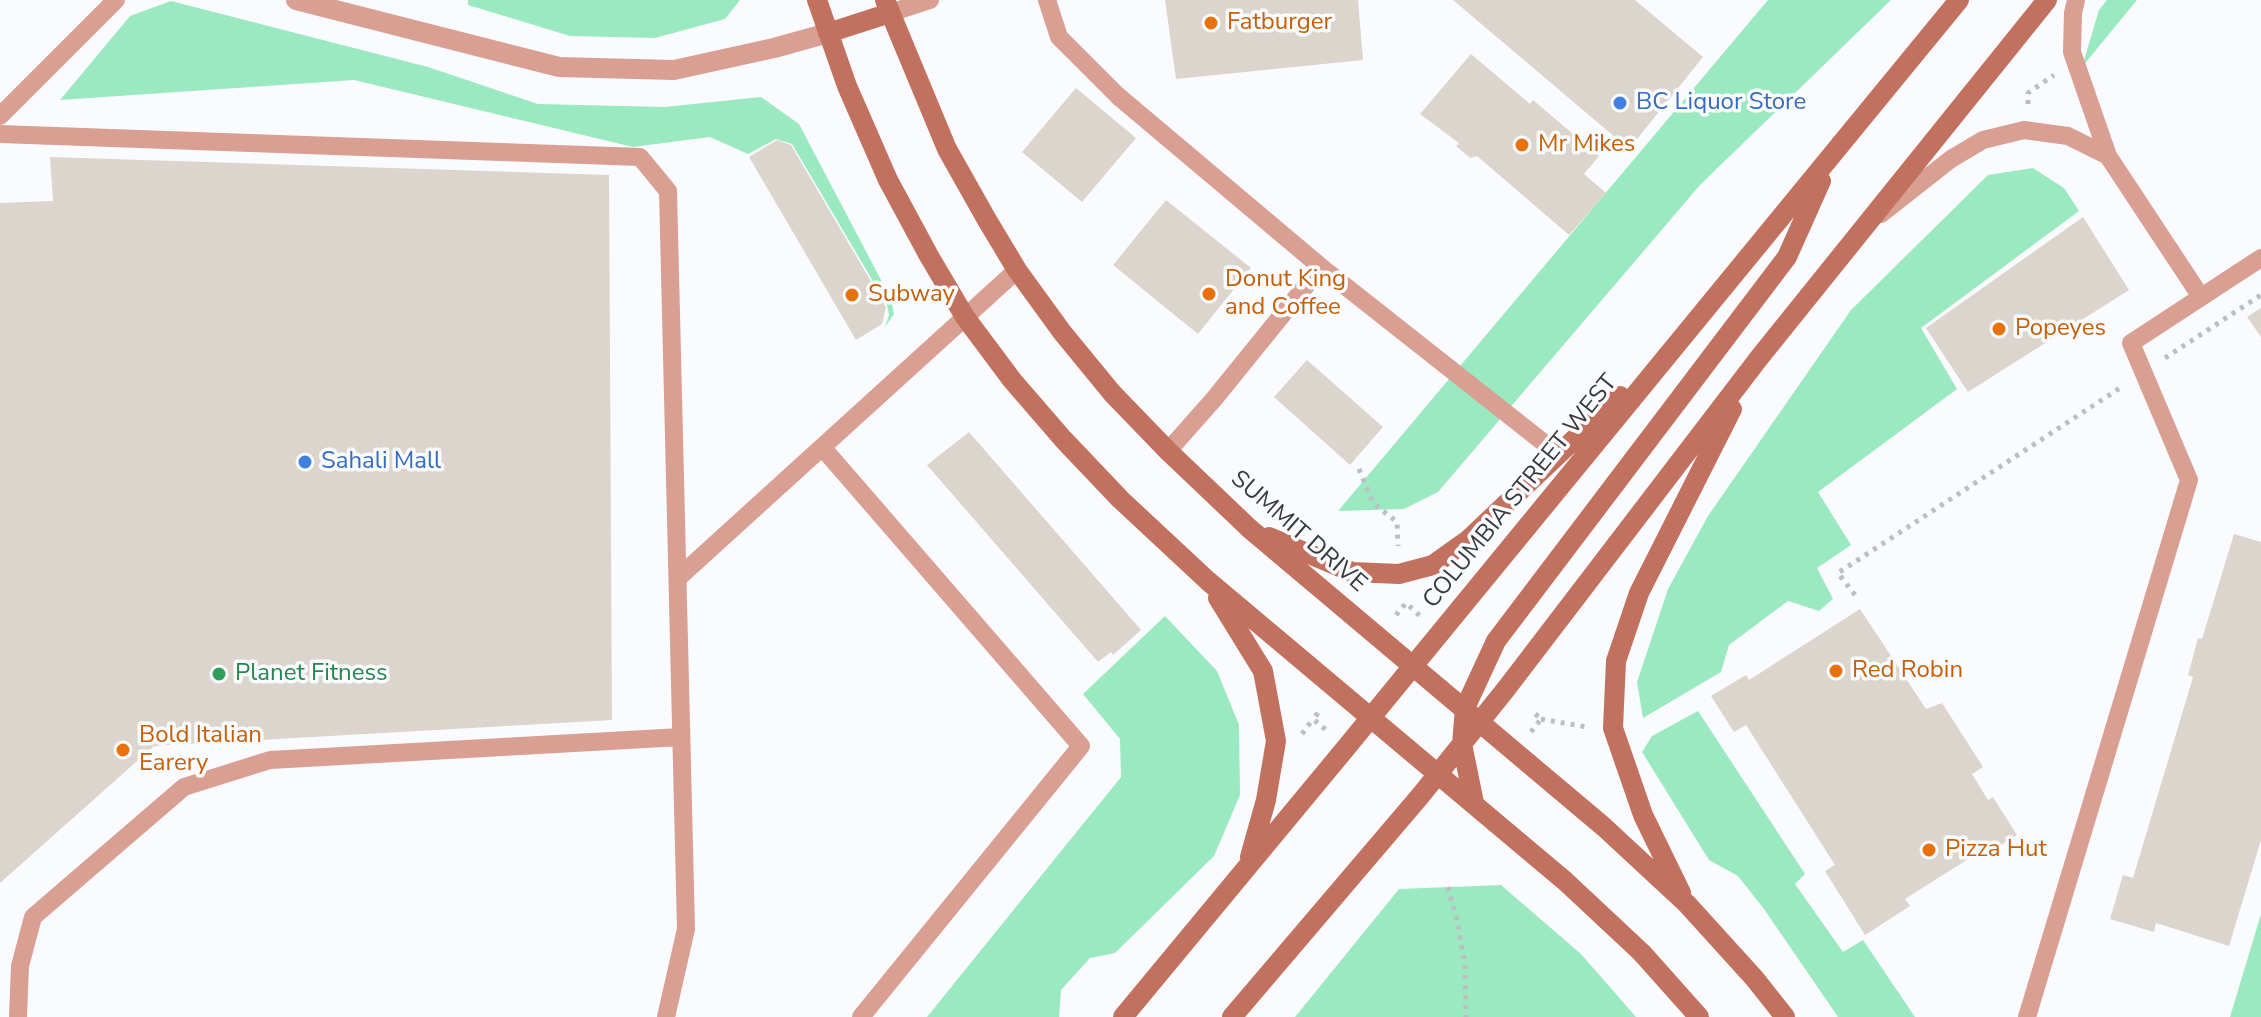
<!DOCTYPE html>
<html>
<head>
<meta charset="utf-8">
<style>
  body { margin:0 }
  canvas { display:block; background:#fafbff }
</style>
</head>
<body>
<canvas width="2261" height="1017"></canvas>
<script>
const ctx = document.querySelector('canvas').getContext('2d');
ctx.lineJoin = 'round';
function fillPath(path, color) {
  ctx.fillStyle = color;
  ctx.fill(path, 'evenodd');
}
function poly(rows) {
  const path = new Path2D();
  for (const r of rows) {
    path.moveTo(r[0], r[1]);
    for (let i = 2; i < r.length; i += 2) path.lineTo(r[i], r[i + 1]);
  }
  return path;
}
function stroke(path, color, width, dash) {
  ctx.strokeStyle = color;
  ctx.lineWidth = width;
  ctx.lineCap = dash ? 'butt' : 'round';
  ctx.setLineDash(dash || []);
  ctx.stroke(path);
}
function write(font, color, halo, rows, align = 'center') {
  ctx.font = font + ' "Nunito Sans",sans-serif';
  ctx.lineWidth = 7;
  ctx.setLineDash([]);
  ctx.textBaseline = 'middle';
  ctx.strokeStyle = halo;
  ctx.fillStyle = color;
  for (const [text, x, y, turn = 0] of rows) {
    ctx.save();
    ctx.translate(x, y);
    ctx.rotate((+turn || 0) * Math.PI / 180);
    ctx.textAlign = isNaN(turn) ? turn : align;
    if (halo) ctx.strokeText(text, 0, 0);
    ctx.fillText(text, 0, 0);
    ctx.restore();
  }
}
const green = poly([
  [468,0,740,0,725,19,655,38,570,36,468,5],
  [1768,0,1891,0,1700,185,1438,492,1404,509,1338,511],
  [2107,0,2137,0,2082,67,2099,10],
  [171,1,428,67,538,104,664,107,761,97,799,124,891,299,894,314,885,327,889,315,887,305,792,144,776,139,748,154,710,137,633,147,354,80,60,100,130,16],
  [2033,168,2064,188,2079,211,1921,328,1957,389,1818,492,1851,545,1817,568,1833,599,1819,611,1788,601,1729,645,1721,672,1643,718,1637,682,1668,589,1708,516,1851,310,1988,175],
  [1165,616,1217,671,1239,725,1240,795,1214,856,1115,953,1090,958,1061,990,1059,1017,927,1017,1121,777,1120,739,1083,694],
  [1698,711,1805,874,1795,884,1843,952,1863,940,1915,1017,1838,1017,1764,909,1738,876,1709,860,1642,752,1652,736],
  [1501,885,1581,954,1636,1017,1295,1017,1399,889],
  [2261,914,2261,1017,2230,1017]
]);
const building = poly([
  [1165,0,1358,0,1363,60,1176,79],
  [1453,0,1635,0,1703,57,1629,149],
  [1471,54,1530,104,1533,100,1599,156,1584,174,1606,193,1569,235,1477,156,1470,158,1456,146,1459,143,1420,114],
  [1076,88,1136,138,1082,202,1022,152],
  [777,140,791,145,886,307,882,324,856,340,749,157],
  [50,157,609,175,612,720,154,746,0,883,0,203,53,201],
  [1166,200,1251,268,1198,334,1113,265],
  [2083,217,2129,290,1968,392,1926,328],
  [2261,308,2261,337,2247,317],
  [1307,360,1383,427,1350,465,1274,397],
  [969,432,1141,630,1113,655,1111,652,1098,662,927,465],
  [2234,534,2261,542,2261,840,2229,946,2156,923,2154,932,2110,919,2123,875,2133,878,2193,677,2188,675,2198,638,2202,639],
  [1860,609,1926,709,1942,703,1983,767,1972,774,1988,800,1993,797,2017,835,1979,859,1976,854,1905,899,1910,906,1865,935,1825,871,1835,865,1746,725,1734,732,1711,696,1746,675,1749,680]
]);
const path = poly([
  [2028,104,2028,93,2054,75],
  [2165,358,2261,295],
  [1359,469,1373,503,1397,522,1398,546],
  [1855,595,1838,573,2123,386],
  [1396,615,1406,603,1420,616],
  [1318,713,1313,719,1326,730],
  [1541,719,1587,727],
  [1531,732,1541,719,1533,712],
  [1302,734,1313,719],
  [1448,887,1457,920,1465,965,1466,1017]
]);
const lane = poly([
  [1047,0,1059,37,1118,96,1321,267,1558,454],
  [2076,0,2073,13,2072,52,2108,156,2201,297],
  [890,13,930,0],
  [0,116,116,0],
  [0,134,640,157,668,191,686,929,666,1017],
  [1881,214,1951,159,1983,140,2024,130,2068,136,2108,156],
  [822,447,1081,746,861,1017],
  [1168,451,1214,399,1321,267],
  [678,578,1017,270],
  [18,1017,20,966,33,917,184,787,270,760,681,737],
  [2027,1017,2189,480,2131,343,2261,258]
]);
const street = poly([
  [296,0,559,67,674,70,774,48,828,33]
]);
const secondary = poly([
  [817,0,847,86,888,180,929,256,965,317,1012,380,1063,439,1120,499,1208,581,1565,881,1642,953,1699,1017],
  [885,0,947,149,987,220,1017,270,1062,332,1112,393,1168,451,1250,529,1604,827,1687,904,1755,979,1785,1017],
  [828,33,890,13],
  [1269,537,1352,572,1399,574,1433,565,1468,540,1620,396],
  [1218,598,1263,671,1276,741,1266,800,1250,857],
  [1474,803,1462,744,1465,708,1496,641,1787,257,1821,181],
  [1681,893,1643,815,1613,728,1616,661,1639,593,1732,409],
  [1123,1017,1345,749,1959,0],
  [1232,1017,1421,795,1506,689,1759,358,2047,0]
]);
const markers = [
  [1211,23,8,"#e8710a"],
  [1620,103,8,"#3f7fe0"],
  [1522,145,8,"#e8710a"],
  [1209,294,8,"#e8710a"],
  [852,295,8,"#e8710a"],
  [1999,329,8,"#e8710a"],
  [305,462,8,"#3f7fe0"],
  [1836,671,8,"#e8710a"],
  [219,674,8,"#2e9e5b"],
  [123,750,8,"#e8710a"],
  [1929,850,8,"#e8710a"]
];
const foodNames = [
  ["Fatburger",1227,23],
  ["Mr Mikes",1538,145],
  ["Donut King",1225,280],
  ["and Coffee",1225,308],
  ["Subway",868,295],
  ["Popeyes",2015,329],
  ["Red Robin",1852,671],
  ["Bold Italian",139,736],
  ["Earery",139,764],
  ["Pizza Hut",1945,850]
];
const shopNames = [
  ["BC Liquor Store",1636,103],
  ["Sahali Mall",321,462]
];
const streetNames = [
  ["COLUMBIA STREET WEST",1521,492,-51],
  ["SUMMIT DRIVE",1298,532,41]
];
const leisureNames = [
  ["Planet Fitness",235,674]
];
fillPath(green, '#9be9c0');
fillPath(building, '#dcd5ce');
stroke(path, '#bdbec1', 5, [4, 6]);
stroke(lane, '#d89f92', 18);
stroke(street, '#d89f92', 20);
stroke(secondary, '#c2715f', 20);
for (const [x, y, r, color] of markers) {
  const dot = new Path2D();
  dot.arc(x, y, r, 0, 2 * Math.PI);
  ctx.fillStyle = color;
  ctx.fill(dot);
  stroke(dot, '#fafbff', 3);
}
write('24px', '#c56008', '#fafbff', foodNames, 'left');
write('24px', '#366cbe', '#fafbff', shopNames, 'left');
write('24px', '#393a3d', '#fafbff', streetNames);
write('24px', '#27864d', '#fafbff', leisureNames, 'left');
</script>
</body>
</html>
